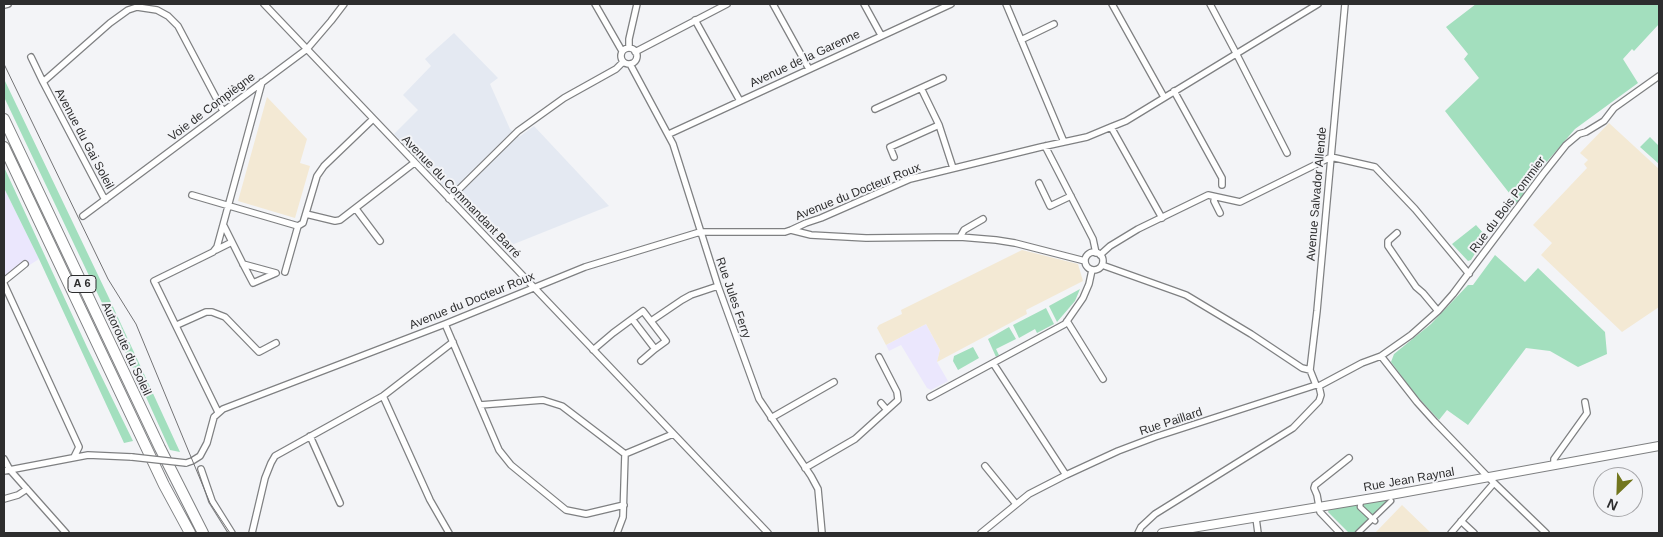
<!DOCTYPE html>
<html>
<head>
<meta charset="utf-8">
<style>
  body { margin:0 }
  #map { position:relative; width:1663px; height:537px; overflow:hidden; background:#f3f4f7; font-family:Arial,sans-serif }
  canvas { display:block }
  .frame { position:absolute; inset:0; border:5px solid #2d2d2e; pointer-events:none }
  .north { position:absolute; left:1593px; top:467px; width:50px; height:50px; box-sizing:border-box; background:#f3f4f7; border:1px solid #a4a4a7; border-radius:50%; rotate:204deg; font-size:14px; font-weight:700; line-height:20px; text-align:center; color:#2d2d2e }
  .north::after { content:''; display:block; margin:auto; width:18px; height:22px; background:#72761e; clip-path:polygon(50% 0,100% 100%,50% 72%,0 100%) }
</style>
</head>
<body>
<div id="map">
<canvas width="1663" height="537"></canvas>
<div class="frame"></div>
<div class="north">N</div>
</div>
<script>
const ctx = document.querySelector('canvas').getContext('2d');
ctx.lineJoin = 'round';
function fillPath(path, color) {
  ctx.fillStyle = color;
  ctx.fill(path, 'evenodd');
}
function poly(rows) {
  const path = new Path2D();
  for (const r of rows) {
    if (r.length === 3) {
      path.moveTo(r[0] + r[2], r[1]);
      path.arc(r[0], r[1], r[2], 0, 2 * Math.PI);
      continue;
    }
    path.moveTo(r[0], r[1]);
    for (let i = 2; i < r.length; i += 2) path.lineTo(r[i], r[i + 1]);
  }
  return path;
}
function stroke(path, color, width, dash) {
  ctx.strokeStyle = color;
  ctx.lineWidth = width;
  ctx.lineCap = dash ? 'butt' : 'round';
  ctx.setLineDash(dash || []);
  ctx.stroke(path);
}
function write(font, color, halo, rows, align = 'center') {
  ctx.font = font + ' Arial,sans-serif';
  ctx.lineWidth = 4;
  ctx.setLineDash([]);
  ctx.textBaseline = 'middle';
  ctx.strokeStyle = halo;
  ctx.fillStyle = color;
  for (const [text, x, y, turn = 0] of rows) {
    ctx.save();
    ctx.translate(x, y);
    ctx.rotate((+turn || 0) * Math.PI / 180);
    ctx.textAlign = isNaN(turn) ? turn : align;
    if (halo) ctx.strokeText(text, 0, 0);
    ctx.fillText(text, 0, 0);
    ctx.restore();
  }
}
const built = poly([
  [454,33,498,78,490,84,510,129,519,137,534,126,609,206,504,248,394,134,418,110,403,95,431,66,425,59]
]);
const industrial = poly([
  [4,188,39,259,4,281],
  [926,324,940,350,937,362,948,381,931,390,927,388,901,345,889,351,886,345]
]);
const education = poly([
  [267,97,307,139,300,163,310,166,295,218,238,201],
  [1609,123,1659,169,1659,307,1622,332,1541,255,1552,243,1533,225,1587,168,1584,164,1588,160,1580,153],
  [1022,250,1078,264,1083,281,1026,310,1027,314,937,362,940,350,926,324,886,345,877,328,879,325,902,314,901,310],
  [1402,505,1431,533,1375,533]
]);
const green = poly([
  [1476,4,1659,5,1659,24,1634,51,1632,49,1623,59,1638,83,1575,129,1544,165,1517,203,1445,111,1479,78,1464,59,1468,54,1446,27],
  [4,79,109,298,180,452,170,450,132,366,4,97],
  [1650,137,1659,146,1659,164,1640,147],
  [4,167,87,347,133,441,124,443,39,259,4,188],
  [1476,225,1485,235,1477,246,1479,247,1471,260,1468,261,1452,244],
  [1495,255,1525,282,1538,268,1605,332,1607,354,1578,367,1550,351,1526,348,1468,425,1447,410,1439,420,1415,394,1391,362,1394,354,1431,324,1468,285,1473,285],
  [1080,289,1075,301,1057,322,1049,306],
  [1046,308,1054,324,1037,333,1035,329,1019,338,1013,325],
  [1009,327,1016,339,996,349,999,355,996,357,988,339],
  [973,347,979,358,958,370,953,361,954,356],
  [1387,499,1389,502,1358,533,1349,533,1328,512,1329,509]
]);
const pedestrian = poly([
  [1361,500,1360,507,1375,521],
  [1358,533,1391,501]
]);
const minor = poly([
  [264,4,768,533],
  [595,4,622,51],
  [773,4,809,69],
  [864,4,881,35],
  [1006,4,1064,142],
  [1112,4,1164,97],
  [1210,4,1236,53,1287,153],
  [4,5,8,4],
  [695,20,740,101],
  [1021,40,1054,24],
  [629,56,8],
  [629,48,629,39,637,4],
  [635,52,727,4],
  [31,57,43,82],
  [630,64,673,144,718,286,759,399,811,476,818,489,822,533],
  [921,88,939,125,953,168],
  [1174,91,1222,178,1222,185],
  [875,109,943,78],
  [1111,127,1162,218],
  [669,134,951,4],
  [1045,146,1093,239,1096,253],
  [894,157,890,147,939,125],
  [1331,157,1375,167,1415,209,1469,274],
  [1039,183,1050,206,1071,196],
  [192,195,298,226],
  [1215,197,1214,201,1220,213],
  [449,199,518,131,564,98,616,69,623,62],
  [105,200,43,82,110,23,128,10,137,7,157,10,168,16,178,26,223,111],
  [356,209,380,241],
  [306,214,335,221,340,220,414,163],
  [83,216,307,49,331,21,344,4],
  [791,230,811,235,866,238,960,237,996,240,1015,243,1085,261],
  [1397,233,1388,241,1388,246,1416,287,1423,293,1438,311],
  [960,237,964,230,983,219],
  [232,242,243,264,253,283,276,273,243,264],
  [216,250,232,242,224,226],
  [1094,261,9],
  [1100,255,1110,246,1138,229,1208,195,1240,202,1331,157],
  [1102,265,1186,295,1251,334,1302,368,1310,370],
  [285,272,298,226,303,223,317,176,324,166,373,119],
  [4,281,25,264],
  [4,284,79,447,74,457],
  [643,311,666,341,655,349,632,319,643,311],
  [651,321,682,300,691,295,718,286],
  [1067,321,1103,379],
  [445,324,499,450,511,465,566,510,586,514,624,505],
  [177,325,206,312,212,312,225,317,259,352,276,343],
  [593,350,613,333,632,319],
  [1381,356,1417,402,1435,422,1488,477,1546,533],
  [641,361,655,349],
  [993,363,1066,475],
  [1316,385,1310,370,1317,311,1345,4],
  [383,396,430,500,449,533],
  [930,397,1065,324,1083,298,1089,284,1092,270],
  [881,403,887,410],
  [480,405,543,400,562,406,625,454],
  [218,412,154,281,213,252,217,247,262,82],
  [771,418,834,382],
  [310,436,340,503],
  [4,459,10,470,66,533],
  [186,463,192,461,200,456,207,443,214,417,223,409,445,324,585,267,700,232,785,232,791,230,806,223,821,218,910,179,1041,147,1087,137,1111,127,1126,121,1318,4],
  [985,466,1016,504],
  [1554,466,1554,459,1587,413,1585,402],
  [805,468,855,439,898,400,897,392,879,357],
  [201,469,212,501,232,533],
  [4,471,88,455,132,457],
  [4,499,18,495,27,489],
  [1256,518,1258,533],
  [1461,521,1474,533],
  [252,533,265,478,271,463,275,456,383,396,453,342],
  [617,533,623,517,625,454,673,434],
  [981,533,1029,494,1066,475,1118,451,1155,437,1316,385,1319,386,1362,363,1381,356,1411,335,1438,311,1453,294,1543,174,1566,145,1579,134,1586,132,1604,121,1614,108,1659,76],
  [1138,533,1141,527,1155,514,1293,428,1319,401,1321,395,1319,386],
  [1340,533,1320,512,1317,495,1314,488,1315,485,1349,458],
  [1451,533,1494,483]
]);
const tertiary = poly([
  [1162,533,1385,496,1659,446]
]);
const motorway = poly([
  [4,119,160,448,203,533],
  [4,147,164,485,190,533]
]);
const tram = poly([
  [4,64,108,279,136,324,210,503,230,533]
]);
const minorBridge = poly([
  [132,457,186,463]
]);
const shields = [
  [82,284,28]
];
const shieldNames = [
  ["A 6",82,284]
];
const streetNames = [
  ["Avenue de la Garenne",805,59,-25],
  ["Voie de Compiègne",212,107,-37],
  ["Avenue du Gai Soleil",84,139,62],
  ["Avenue du Docteur Roux",858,192,-22],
  ["Avenue Salvador Allende",1317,194,-85],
  ["Avenue du Commandant Barré",461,197,46],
  ["Rue du Bois Pommier",1508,205,-53],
  ["Rue Jules Ferry",733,298,71],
  ["Avenue du Docteur Roux",472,301,-22],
  ["Autoroute du Soleil",126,349,65],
  ["Rue Paillard",1171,422,-18],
  ["Rue Jean Raynal",1409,480,-10]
];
fillPath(built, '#e4e9f2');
fillPath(industrial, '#ebe7fd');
fillPath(education, '#f3e9d4');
fillPath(green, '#a3dfbe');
stroke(pedestrian, '#7f8082', 7);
stroke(minor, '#7f8082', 8);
stroke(tertiary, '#7f8082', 10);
stroke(motorway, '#7f8082', 12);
stroke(pedestrian, '#fff', 4.5);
stroke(minor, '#fff', 5.5);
stroke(tertiary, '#fff', 8);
stroke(motorway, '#fff', 10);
stroke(tram, '#737375', 1);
stroke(minorBridge, '#7f8082', 8, []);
stroke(minorBridge, '#fff', 5.5);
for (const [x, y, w] of shields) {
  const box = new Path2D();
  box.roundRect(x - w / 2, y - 8.5, w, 17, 4);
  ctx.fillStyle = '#f3f4f7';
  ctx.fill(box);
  stroke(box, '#2d2d2e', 1);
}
write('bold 11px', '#2d2d2e', null, shieldNames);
write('12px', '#2d2d2e', '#f3f4f7', streetNames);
</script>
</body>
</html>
